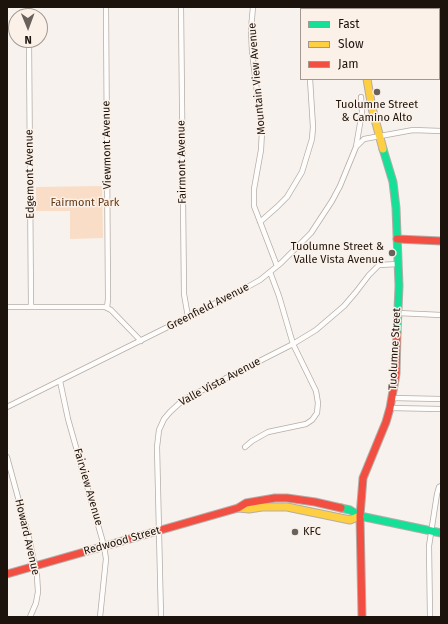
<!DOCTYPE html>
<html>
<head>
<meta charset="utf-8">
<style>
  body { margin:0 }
  #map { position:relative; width:448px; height:624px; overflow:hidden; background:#f7f2ed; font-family:"Fira Sans",sans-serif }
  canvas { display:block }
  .frame { position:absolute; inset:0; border:8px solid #1c130d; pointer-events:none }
  .legend { position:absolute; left:300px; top:8px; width:140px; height:72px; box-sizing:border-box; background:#fbf1e9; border:1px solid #a29891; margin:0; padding:5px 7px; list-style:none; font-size:12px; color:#1c130d }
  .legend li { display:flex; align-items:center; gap:8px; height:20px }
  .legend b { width:20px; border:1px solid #a29891 }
  .north { position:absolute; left:8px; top:8px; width:40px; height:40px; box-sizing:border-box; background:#fbf1e9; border:1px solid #a29891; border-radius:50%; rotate:179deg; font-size:11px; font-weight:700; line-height:16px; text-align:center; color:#1c130d }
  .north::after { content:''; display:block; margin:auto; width:14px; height:18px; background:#69615b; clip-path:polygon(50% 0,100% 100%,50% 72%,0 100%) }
</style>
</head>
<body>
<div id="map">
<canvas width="448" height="624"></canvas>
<div class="frame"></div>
<ul class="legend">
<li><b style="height:5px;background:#16e098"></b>Fast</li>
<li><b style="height:5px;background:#ffcf43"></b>Slow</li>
<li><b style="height:5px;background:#f24e42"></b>Jam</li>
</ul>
<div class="north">N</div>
</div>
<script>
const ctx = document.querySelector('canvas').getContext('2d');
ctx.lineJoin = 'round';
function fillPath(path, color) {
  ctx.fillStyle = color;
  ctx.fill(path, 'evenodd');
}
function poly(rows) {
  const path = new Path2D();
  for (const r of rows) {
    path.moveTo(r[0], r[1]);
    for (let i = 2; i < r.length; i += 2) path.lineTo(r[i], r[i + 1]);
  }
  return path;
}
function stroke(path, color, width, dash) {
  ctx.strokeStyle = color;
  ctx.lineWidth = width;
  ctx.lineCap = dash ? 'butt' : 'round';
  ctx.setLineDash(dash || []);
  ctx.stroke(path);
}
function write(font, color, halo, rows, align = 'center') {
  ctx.font = font + ' "Fira Sans",sans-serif';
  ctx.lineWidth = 3;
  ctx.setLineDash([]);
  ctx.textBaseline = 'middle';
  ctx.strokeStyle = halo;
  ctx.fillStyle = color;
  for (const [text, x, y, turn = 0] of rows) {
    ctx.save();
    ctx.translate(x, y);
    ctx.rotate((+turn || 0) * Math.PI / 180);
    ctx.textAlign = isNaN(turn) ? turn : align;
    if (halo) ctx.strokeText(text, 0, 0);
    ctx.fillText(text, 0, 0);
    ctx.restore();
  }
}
const green = poly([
  [102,186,103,238,70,239,70,211,36,211,36,187]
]);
const street = poly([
  [28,7,28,16],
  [106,7,108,299,107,308],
  [181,7,184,294,188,317],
  [253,7,251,29,252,52,262,131,261,150,254,189,254,206,277,266],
  [303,7,304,9],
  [431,9,432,7],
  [29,40,31,307],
  [357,146,364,139,413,130,441,131],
  [260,222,277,207,287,197,302,172,312,139,313,127,310,79],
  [7,307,105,307,111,310,141,341],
  [398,313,441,315],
  [60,381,68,419,104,546,106,559,100,617],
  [392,398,441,399],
  [7,407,242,290,260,280,281,263,311,233,332,201,340,186,356,147,362,112,361,97],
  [390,408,441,409],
  [245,447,252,441,268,432,306,424,312,420,317,413,318,403,316,391,293,344,279,296,270,272],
  [7,457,29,538,37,576,38,592,36,603,30,617],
  [161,617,157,447,159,430,164,419,170,412,183,400,293,344,316,330,344,306,356,292,369,275,379,265,398,264],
  [430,617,429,546,437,494,439,487,441,486]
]);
const fast = poly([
  [363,7,363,9],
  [383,149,393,182,396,208,399,286,397,333],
  [341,508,350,510,360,516,441,533]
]);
const slow = poly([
  [439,53,441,53],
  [367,79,372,108,383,149],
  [238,508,249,509,262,507,287,507,350,520,360,516]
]);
const jam = poly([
  [397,239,441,241],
  [7,574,238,508,246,503,275,498,287,498,315,502,341,508],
  [362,617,360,516,363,478,386,422,390,408,396,374,397,333]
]);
const markers = [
  [377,92,4,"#69615b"],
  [392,253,4,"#69615b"],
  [295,532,4,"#69615b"]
];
const streetNames = [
  ["Mountain View Avenue",257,79,-95],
  ["Viewmont Avenue",107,145,-91],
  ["Fairmont Avenue",182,162,-91],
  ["Edgemont Avenue",30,174,-91],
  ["Greenfield Avenue",208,307,-27],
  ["Tuolumne Street",395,349,-87],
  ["Valle Vista Avenue",220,382,-28],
  ["Fairview Avenue",88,487,74],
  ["Howard Avenue",27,537,77],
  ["Redwood Street",122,541,-16]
];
const poiNames = [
  ["Tuolumne Street",377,105],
  ["& Camino Alto",377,118],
  ["Tuolumne Street &",384,247,"right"],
  ["Valle Vista Avenue",384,260,"right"],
  ["KFC",303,532,"left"]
];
const parkNames = [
  ["Fairmont Park",85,203]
];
fillPath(green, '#f9ddc7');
stroke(street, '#b4ada7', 6);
stroke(fast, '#b4ada7', 9);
stroke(slow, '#b4ada7', 9);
stroke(jam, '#b4ada7', 9);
stroke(street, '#fefdfc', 4.5);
stroke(fast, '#16e098', 7);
stroke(slow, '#ffcf43', 7);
stroke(jam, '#f24e42', 7);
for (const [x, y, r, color] of markers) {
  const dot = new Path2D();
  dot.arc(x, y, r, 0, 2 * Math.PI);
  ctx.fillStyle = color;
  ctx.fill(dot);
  stroke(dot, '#fbf1e9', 1.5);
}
write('11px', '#1c130d', '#fbf1e9', streetNames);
write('11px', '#1c130d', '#fbf1e9', poiNames);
write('11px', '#623814', '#fbf1e9', parkNames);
</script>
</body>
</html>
